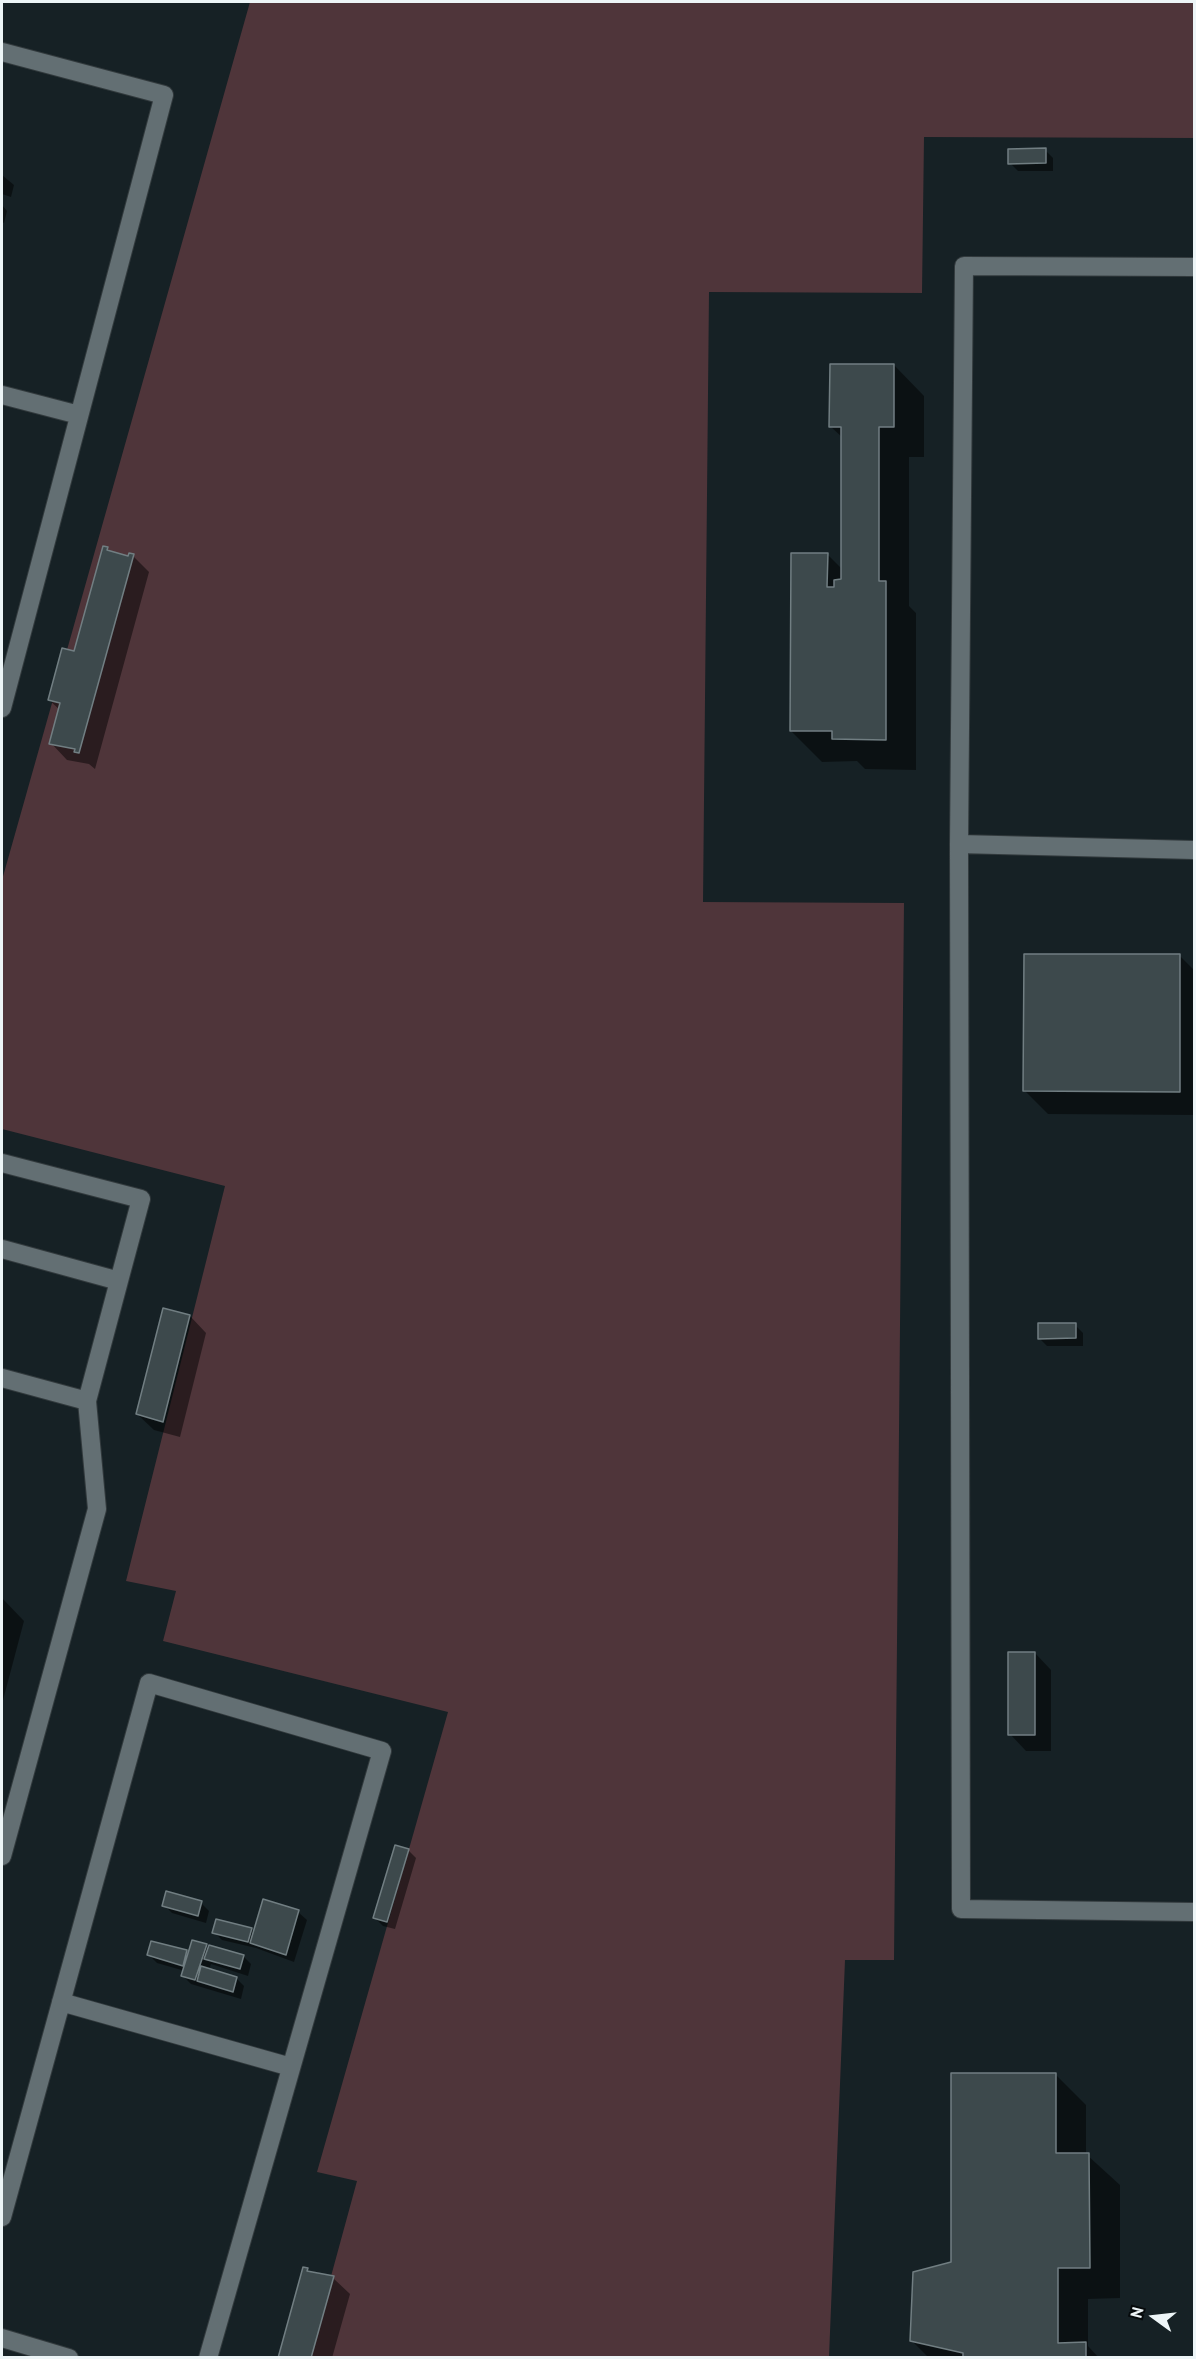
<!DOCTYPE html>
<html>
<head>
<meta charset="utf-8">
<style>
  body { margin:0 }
  #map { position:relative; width:1196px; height:2359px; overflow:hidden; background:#162125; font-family:"PT Sans",sans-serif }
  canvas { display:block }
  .frame { position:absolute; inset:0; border:3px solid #edf5f7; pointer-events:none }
  .north { position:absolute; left:1124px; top:2287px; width:60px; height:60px; -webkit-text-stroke:4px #060a0b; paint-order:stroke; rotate:285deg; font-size:16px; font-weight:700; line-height:24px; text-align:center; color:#edf5f7 }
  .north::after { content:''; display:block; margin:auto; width:21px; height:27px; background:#edf5f7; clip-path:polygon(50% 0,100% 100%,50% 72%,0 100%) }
</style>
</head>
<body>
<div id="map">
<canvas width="1196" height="2359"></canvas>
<div class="frame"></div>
<div class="north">N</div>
</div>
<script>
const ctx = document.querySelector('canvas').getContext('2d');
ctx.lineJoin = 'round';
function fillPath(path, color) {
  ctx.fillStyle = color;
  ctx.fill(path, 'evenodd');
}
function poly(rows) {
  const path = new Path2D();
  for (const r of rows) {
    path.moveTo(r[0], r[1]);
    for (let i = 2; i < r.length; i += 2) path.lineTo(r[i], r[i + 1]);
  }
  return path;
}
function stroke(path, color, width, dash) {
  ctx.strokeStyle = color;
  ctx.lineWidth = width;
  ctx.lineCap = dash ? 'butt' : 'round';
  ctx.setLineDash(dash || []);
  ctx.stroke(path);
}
const green = poly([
  [250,2,1194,2,1194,138,924,137,922,293,709,292,703,902,904,903,894,1960,845,1960,829,2357,309,2357,357,2181,317,2172,448,1712,163,1641,176,1591,126,1581,225,1186,2,1129,2,880]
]);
const shadow = poly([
  [1045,150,1053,158,1053,171,1018,171,1010,163],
  [2,175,14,185,11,197,2,194],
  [2,205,7,211,4,223,2,222],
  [894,365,924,396,924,457,909,457,909,606,916,613,916,770,865,769,857,761,822,762,791,731,827,554,843,570,843,438,831,427],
  [107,548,112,553,129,558,133,556,149,572,95,769,89,764,67,760,51,743,60,710,49,700,75,653],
  [1180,956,1194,970,1194,1115,1048,1114,1024,1090],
  [190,1316,206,1333,180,1437,154,1430,137,1414],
  [1075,1325,1083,1333,1083,1346,1047,1346,1039,1338],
  [2,1598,24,1621,2,1704],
  [1035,1653,1051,1670,1051,1751,1026,1751,1010,1734],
  [408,1850,416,1858,395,1929,383,1926,375,1918],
  [201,1903,209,1911,206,1923,172,1913,164,1905],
  [298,1912,307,1920,294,1962,256,1948,222,1940,214,1932,251,1929,255,1933],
  [206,1945,209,1948,243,1956,251,1964,248,1976,211,1964,209,1970,236,1978,244,1986,241,1999,191,1984,183,1976,185,1971,157,1963,149,1955,186,1952,189,1955],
  [1055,2074,1086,2105,1086,2154,1120,2185,1120,2298,1088,2299,1088,2346,1099,2358,929,2358,911,2340],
  [307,2270,312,2274,333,2278,350,2294,332,2358,280,2358]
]);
const building = poly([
  [1046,148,1046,163,1008,164,1008,149,1046,148],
  [830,364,894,364,894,427,879,427,879,581,886,581,886,740,832,739,832,731,790,731,791,553,828,553,827,587,834,587,834,580,841,579,841,427,829,427,830,364],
  [103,546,108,547,107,550,128,556,129,553,134,554,79,753,74,752,75,749,49,744,60,703,48,700,62,648,74,651,103,546],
  [1024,954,1180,954,1180,1092,1023,1091,1024,954],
  [163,1308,190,1315,163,1422,136,1414,163,1308],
  [1038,1323,1076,1323,1076,1338,1038,1339,1038,1323],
  [1008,1652,1035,1652,1035,1735,1008,1735,1008,1652],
  [395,1845,409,1849,387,1922,373,1918,395,1845],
  [166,1891,202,1901,198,1916,162,1906,166,1891],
  [263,1899,299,1910,286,1955,250,1943,263,1899],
  [216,1919,252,1928,248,1942,212,1933,216,1919],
  [192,1940,207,1944,195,1980,181,1976,192,1940],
  [151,1941,187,1950,183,1966,147,1955,151,1941],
  [209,1945,244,1955,240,1969,204,1959,209,1945],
  [201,1966,237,1977,233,1992,197,1981,201,1966],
  [951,2073,1056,2073,1056,2153,1089,2153,1090,2268,1058,2268,1058,2343,1086,2342,1086,2358,963,2358,963,2353,910,2341,913,2272,951,2262,951,2073],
  [303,2267,308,2268,307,2271,334,2276,311,2358,278,2358,303,2267]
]);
const lane = poly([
  [2,52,164,95,2,708],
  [2,395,79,415],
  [959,844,964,266,1194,267],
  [1194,850,959,844,961,1909,1194,1912],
  [2,1163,141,1199,119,1281],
  [2,1249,119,1281,87,1401,2,1378],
  [2,1856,97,1509,87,1401],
  [61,2002,291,2067],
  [2,2217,149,1683,382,1751,208,2358],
  [2,2338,69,2358]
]);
fillPath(green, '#4f353a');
fillPath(shadow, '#0007');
fillPath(building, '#3d494c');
stroke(building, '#717e82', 1.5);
stroke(lane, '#323a3d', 20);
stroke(lane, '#636f73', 18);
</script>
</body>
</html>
